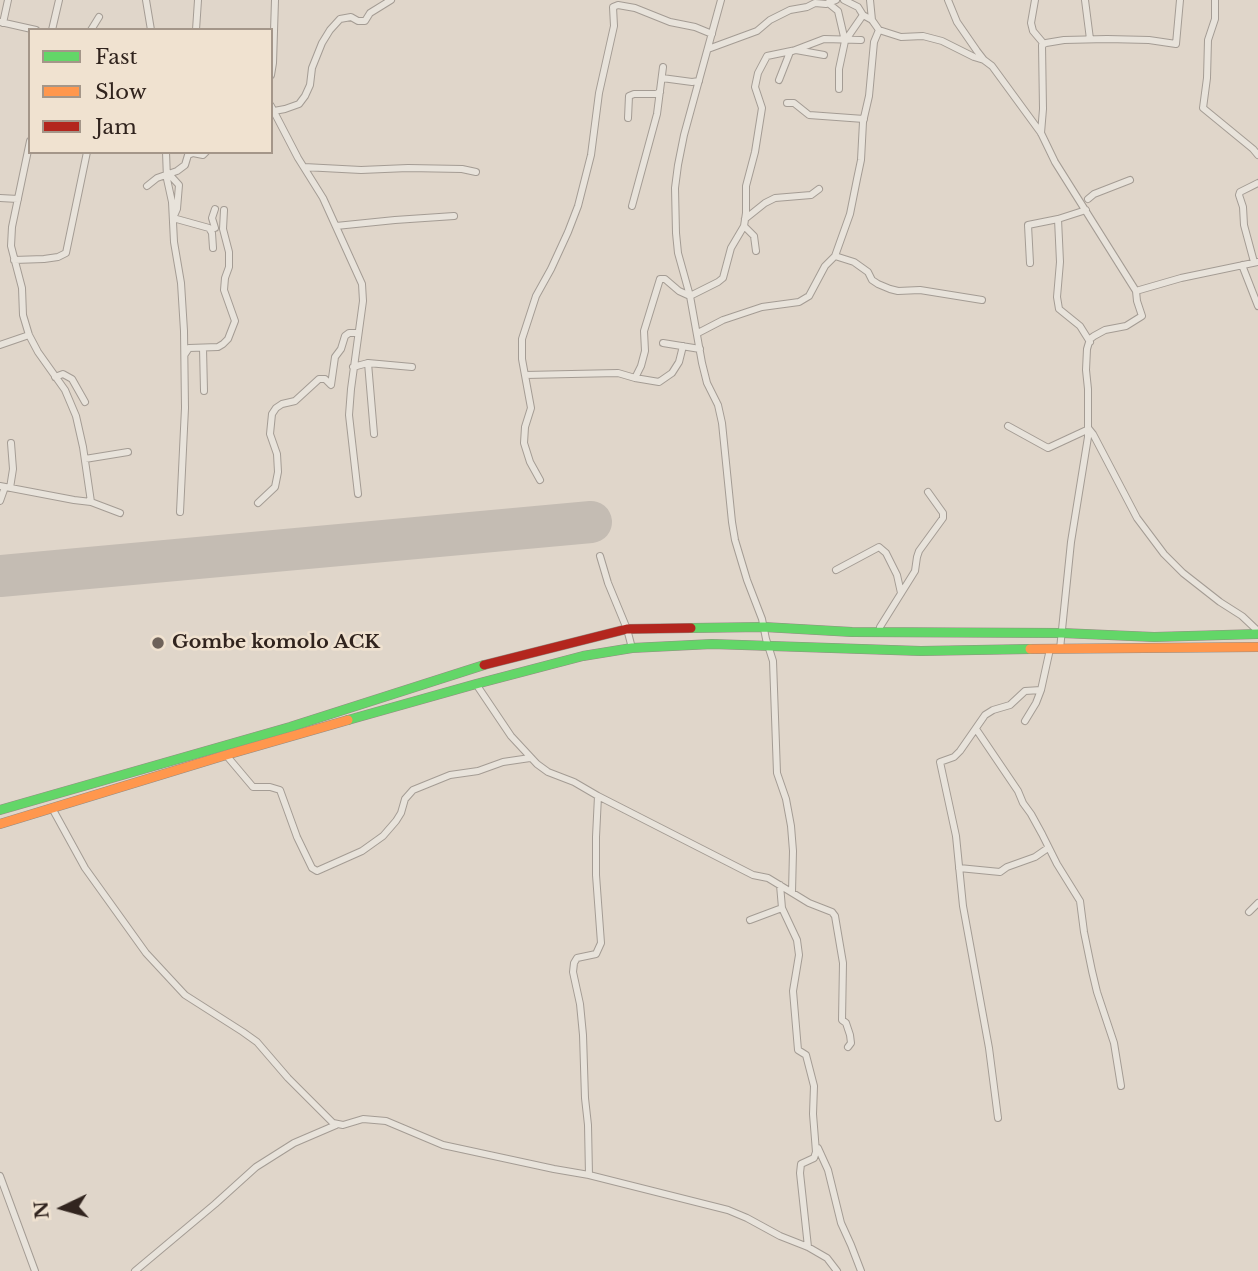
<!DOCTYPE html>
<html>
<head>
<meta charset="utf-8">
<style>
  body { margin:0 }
  #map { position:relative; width:1258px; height:1271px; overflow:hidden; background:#e0d6ca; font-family:"Libre Baskerville",serif }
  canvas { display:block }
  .legend { position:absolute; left:28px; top:28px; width:245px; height:126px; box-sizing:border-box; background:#f0e2d0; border:2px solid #a49689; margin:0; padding:9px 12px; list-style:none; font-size:21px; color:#31241e }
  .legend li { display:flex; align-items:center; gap:14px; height:35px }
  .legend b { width:35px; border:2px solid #a49689 }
  .north { position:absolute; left:28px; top:1173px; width:70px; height:70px; -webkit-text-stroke:5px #f0e2d0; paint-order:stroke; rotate:265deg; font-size:19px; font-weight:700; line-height:28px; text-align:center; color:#31241e }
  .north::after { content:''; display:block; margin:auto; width:24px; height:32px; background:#31241e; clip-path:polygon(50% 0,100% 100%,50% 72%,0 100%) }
</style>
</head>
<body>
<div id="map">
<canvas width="1258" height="1271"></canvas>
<ul class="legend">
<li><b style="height:9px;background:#63d668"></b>Fast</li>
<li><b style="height:9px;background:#ff974d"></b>Slow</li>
<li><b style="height:9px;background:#b3261e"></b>Jam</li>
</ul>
<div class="north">N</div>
</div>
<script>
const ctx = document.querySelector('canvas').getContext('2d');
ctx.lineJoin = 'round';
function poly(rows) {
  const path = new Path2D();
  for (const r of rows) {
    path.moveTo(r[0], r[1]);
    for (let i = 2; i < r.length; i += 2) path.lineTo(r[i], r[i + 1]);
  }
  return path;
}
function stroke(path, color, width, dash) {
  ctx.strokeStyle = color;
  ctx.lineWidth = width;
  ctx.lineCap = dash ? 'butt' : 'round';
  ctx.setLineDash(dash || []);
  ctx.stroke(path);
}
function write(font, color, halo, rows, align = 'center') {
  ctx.font = font + ' "Libre Baskerville",serif';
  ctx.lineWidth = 5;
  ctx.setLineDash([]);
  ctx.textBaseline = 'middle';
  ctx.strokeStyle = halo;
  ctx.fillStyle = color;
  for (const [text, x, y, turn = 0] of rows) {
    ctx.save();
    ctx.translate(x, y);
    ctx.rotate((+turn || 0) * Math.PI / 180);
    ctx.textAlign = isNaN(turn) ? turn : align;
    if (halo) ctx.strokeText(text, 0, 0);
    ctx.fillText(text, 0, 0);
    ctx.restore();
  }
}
const runway = poly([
  [0,576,591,522]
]);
const street = poly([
  [146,0,151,30],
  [721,0,684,135,678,165,675,188,676,233,678,253,690,296,702,363,707,383,718,405,722,423,732,522,735,540,747,580,762,619,766,639,773,661,777,773,786,799,791,826,793,851,792,892],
  [844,0,858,7,863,15,872,20,879,30,901,37,923,36,942,41,974,57,984,60,992,66,1041,133,1055,162,1136,291,1137,301,1142,316,1126,326,1105,330,1094,336,1090,339,1087,349,1086,370,1088,389,1088,437,1071,542,1060,649],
  [870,0,872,20],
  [948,0,957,22,977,51,984,60],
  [1035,0,1031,23,1033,31,1044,44],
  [1085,0,1090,39],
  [1215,0,1215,19,1208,40,1207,78,1203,108,1253,149,1258,155],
  [828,3,838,11,845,41,839,69,839,89],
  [0,22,36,30],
  [3,23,8,0],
  [52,30,59,0],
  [91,30,99,17],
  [196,30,198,0],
  [845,41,863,15],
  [708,49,757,31,770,20,790,10,807,7,815,3,826,4,836,0],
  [271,75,273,63,275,0],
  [662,78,692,82,699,81],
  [779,80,790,52,824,39,861,40],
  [787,103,794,103,809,115,864,119],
  [271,106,298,158,323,198,362,284,363,301,351,389,349,415,358,494],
  [274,111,285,109,299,104,305,96,310,85,312,68,322,43,330,30,340,19,351,17,358,21,365,21,370,13,391,0],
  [628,118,629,96,634,94,656,94,660,92],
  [1041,133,1043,109,1042,45,1046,43,1064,40,1107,39,1149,40,1176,44,1180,0],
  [30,141,12,227,11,246,22,288,23,315,29,335,38,352,65,390,76,416,83,447,91,502],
  [166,152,167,179,172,202,174,242,181,283,184,331,185,408,180,512],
  [304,167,361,170,408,168,462,169,476,172],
  [168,173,179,185,177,209,173,218,209,228,212,233,213,248],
  [147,186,157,178,177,171,185,165,188,155,193,153,203,155,206,152],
  [0,198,18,199],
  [1088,199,1094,194,1130,180],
  [632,206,657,114,663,67],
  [215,209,212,218,215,228],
  [745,219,765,203,775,198,811,195,819,189],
  [1058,219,1060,262,1057,297,1059,309,1080,326,1090,342],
  [336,226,395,220,454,216],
  [744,226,754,236,756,251],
  [835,256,854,262,868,272,872,280,878,284,890,289,898,291,920,290,982,300],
  [14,260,44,259,58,257,66,253,87,152],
  [1254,262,1244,225,1243,207,1239,195,1240,192,1258,183],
  [1030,263,1028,225,1058,219,1086,210],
  [1242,265,1258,306],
  [1136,291,1181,278,1258,262],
  [698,333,723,320,762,307,799,302,809,296,825,266,835,256,850,214,857,179,861,160,863,122,869,96,874,42,879,30],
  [663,343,700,349],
  [0,345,29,335],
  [203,348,204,391],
  [185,354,189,348,218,347,223,344,228,339,235,321,224,290,225,278,229,267,229,252,223,229,224,210],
  [368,363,374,434],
  [353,367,368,363,412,367],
  [525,375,618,373,635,378,659,382,672,373,679,362,683,346],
  [55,377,63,374,72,379,85,402],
  [635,378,641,366,645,351,644,331,660,279,665,279,679,291,690,296,718,282,723,278,731,248,744,226,746,213,746,186,755,152,762,108,755,87,758,73,767,56,796,50,824,55],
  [1008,426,1048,448,1089,429],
  [1089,429,1093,434,1137,518,1164,554,1183,573,1220,602,1242,616,1258,631],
  [85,459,128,452],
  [540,480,530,462,524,443,525,427,531,408,522,359,522,339,536,296,551,269,568,232,578,206,591,155,599,93,614,26,613,7,618,5,635,8,670,22,695,27,712,34],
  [0,486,74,500,91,502,120,513],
  [10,488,13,469,11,443],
  [0,501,5,487],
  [258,503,275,487,278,472,277,454,270,434,272,414,276,408,282,404,295,401,319,379,325,379,331,385,335,357,341,349,345,336,349,333,358,333],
  [600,556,608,583,627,629,632,648],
  [836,570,879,547,886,553,897,575,901,593],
  [879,632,880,627,915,571,917,557,919,551,943,518,943,513,928,492],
  [476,684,511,736,537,764,548,772,574,782,598,796,596,837,596,875,601,943,596,954,577,958,574,963,573,972,580,1004,583,1035,585,1098,588,1125,589,1175],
  [1025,721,1036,703,1041,690],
  [976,729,1018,791,1023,803,1031,814,1042,834,1057,864,1080,901,1084,932,1092,971,1097,992,1114,1043,1121,1086],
  [226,755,253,787,270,787,280,790,297,837,312,868,317,871,362,851,383,836,396,821,401,813,405,799,413,790,450,775,478,771,503,762,530,758],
  [598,796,753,875,768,878,809,903,832,912,835,916,843,963,842,1020,846,1023,850,1035,851,1043,848,1047],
  [52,808,85,868,146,953,185,995,243,1032,257,1042,288,1078,333,1123,343,1125,363,1119,386,1121,443,1145,554,1169,589,1175,728,1210,747,1218,780,1236,808,1247,827,1258,837,1271],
  [959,868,1000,872,1007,867,1035,857,1048,848],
  [780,885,782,908,797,940,799,955,793,991,798,1050,806,1055,814,1086,813,1114,816,1152,814,1158,801,1164,800,1173,808,1247],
  [1249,912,1258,903],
  [750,920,782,908],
  [998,1118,989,1048,963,906,956,836,940,762,954,757,960,751,985,715,993,710,1010,705,1025,691,1041,690,1050,649],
  [818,1148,828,1170,841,1223,851,1245,861,1271],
  [0,1176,35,1271],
  [135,1271,215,1204,256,1167,294,1143,336,1125]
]);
const fast = poly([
  [691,628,764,627,852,632,1062,633,1154,637,1258,634],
  [348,720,476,684,583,656,632,648,712,644,921,651,1030,649],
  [0,810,290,727,484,665]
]);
const slow = poly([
  [1030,649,1258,647],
  [0,824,226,755,348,720]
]);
const jam = poly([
  [484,665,627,629,691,628]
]);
const markers = [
  [158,643,7,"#6e625a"]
];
const poiNames = [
  ["Gombe komolo ACK",172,643]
];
stroke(runway, '#c4bcb3', 42);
stroke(street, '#a49c94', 8);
stroke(fast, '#948b83', 10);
stroke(slow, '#948b83', 10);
stroke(jam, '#948b83', 10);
stroke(street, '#e8e3db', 6);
stroke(fast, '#63d668', 9);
stroke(slow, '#ff974d', 9);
stroke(jam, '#b3261e', 9);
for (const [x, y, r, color] of markers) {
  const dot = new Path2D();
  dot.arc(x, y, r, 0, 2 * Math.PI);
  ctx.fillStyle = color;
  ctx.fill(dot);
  stroke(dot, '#f0e2d0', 2.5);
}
write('bold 19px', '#31241e', '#f0e2d0', poiNames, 'left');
</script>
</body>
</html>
